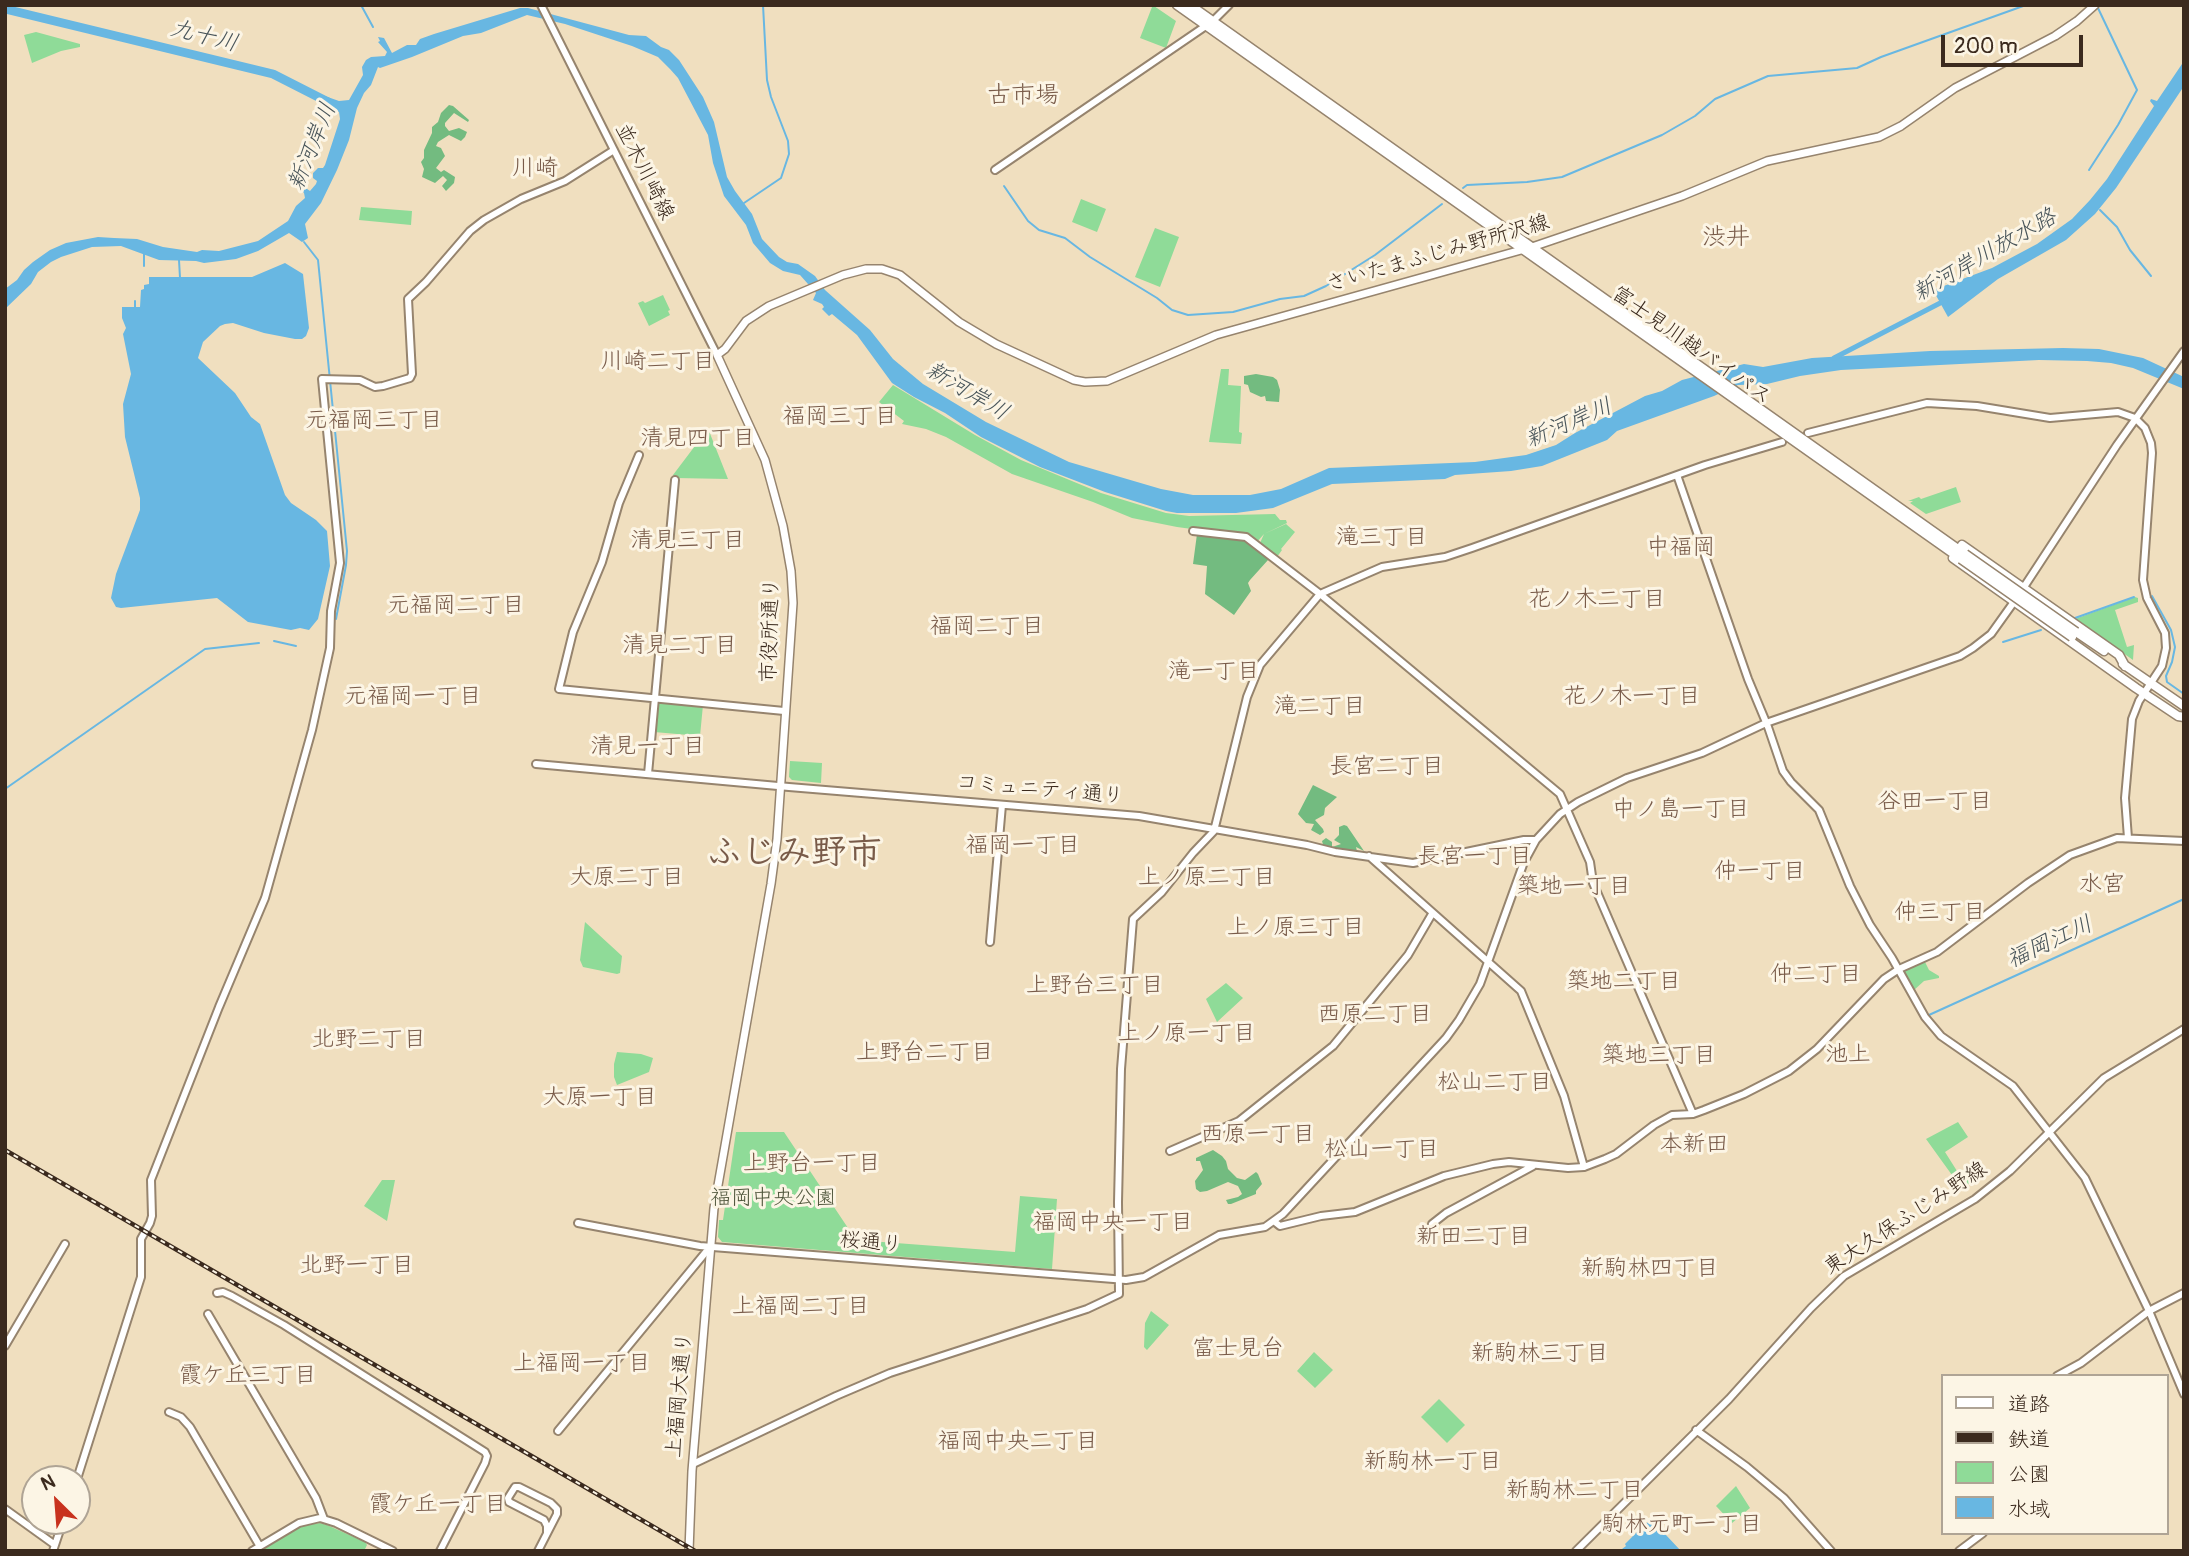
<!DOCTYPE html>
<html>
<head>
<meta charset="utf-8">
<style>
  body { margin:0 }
  #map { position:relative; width:2189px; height:1556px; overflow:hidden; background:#f0dfbf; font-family:Pangolin,"Klee One",sans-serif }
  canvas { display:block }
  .frame { position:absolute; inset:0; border:7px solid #3b2a1e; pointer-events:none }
  .legend { position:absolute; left:1941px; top:1374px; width:228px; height:161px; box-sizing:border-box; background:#fcf5e5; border:2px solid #afa495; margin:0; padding:9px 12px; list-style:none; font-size:21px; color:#3b2a1e }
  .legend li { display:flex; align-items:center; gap:14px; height:35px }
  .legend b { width:35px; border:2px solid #afa495 }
  .north { position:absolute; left:21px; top:1465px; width:70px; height:70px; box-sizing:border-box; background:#fcf5e5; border:2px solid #afa495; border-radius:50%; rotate:335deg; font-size:19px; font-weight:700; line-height:28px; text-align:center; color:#3b2a1e }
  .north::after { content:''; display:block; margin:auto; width:24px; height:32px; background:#c8321e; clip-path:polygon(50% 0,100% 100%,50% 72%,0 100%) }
  .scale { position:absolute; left:1941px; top:35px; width:142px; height:32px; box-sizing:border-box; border:4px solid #3b2a1e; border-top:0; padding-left:9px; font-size:21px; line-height:24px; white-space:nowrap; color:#3b2a1e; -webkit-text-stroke:5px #fcf5e5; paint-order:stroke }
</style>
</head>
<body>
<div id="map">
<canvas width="2189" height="1556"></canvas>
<div class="frame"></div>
<ul class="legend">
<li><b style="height:9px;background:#fff"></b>道路</li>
<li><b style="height:9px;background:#3b2a1e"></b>鉄道</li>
<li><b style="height:19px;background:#8fdb98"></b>公園</li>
<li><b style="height:19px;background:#68b7e2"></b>水域</li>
</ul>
<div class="north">N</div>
<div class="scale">200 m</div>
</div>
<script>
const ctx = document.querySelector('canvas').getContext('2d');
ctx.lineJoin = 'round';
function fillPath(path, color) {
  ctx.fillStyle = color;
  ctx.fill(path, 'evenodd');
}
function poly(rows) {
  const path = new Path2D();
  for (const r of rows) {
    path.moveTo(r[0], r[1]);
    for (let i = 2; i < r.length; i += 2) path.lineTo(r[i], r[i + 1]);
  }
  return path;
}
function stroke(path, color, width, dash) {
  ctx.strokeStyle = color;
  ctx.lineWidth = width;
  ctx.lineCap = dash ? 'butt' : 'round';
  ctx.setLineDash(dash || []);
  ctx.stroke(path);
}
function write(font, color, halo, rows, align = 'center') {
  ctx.font = font + ' Pangolin,"Klee One",sans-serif';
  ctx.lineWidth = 6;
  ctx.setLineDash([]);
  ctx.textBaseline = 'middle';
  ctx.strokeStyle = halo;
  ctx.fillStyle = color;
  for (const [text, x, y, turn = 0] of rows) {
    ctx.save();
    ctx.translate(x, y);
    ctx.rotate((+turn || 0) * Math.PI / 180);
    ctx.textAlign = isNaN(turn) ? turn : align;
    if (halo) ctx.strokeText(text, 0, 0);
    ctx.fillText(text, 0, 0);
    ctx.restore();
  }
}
const green = poly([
  [1154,6,1176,21,1166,48,1140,38,1152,7],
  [36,32,80,44,80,47,61,51,32,63,24,35],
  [1081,199,1106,209,1097,232,1072,222],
  [361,207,412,211,411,225,359,220],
  [1155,228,1179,237,1160,287,1135,277],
  [663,295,670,310,668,311,670,315,649,326,638,303,643,301,645,303],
  [1221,369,1229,369,1228,385,1241,386,1239,432,1242,433,1241,444,1209,442],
  [893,385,975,435,1021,460,1101,493,1166,513,1189,516,1275,514,1280,520,1286,520,1287,523,1264,534,1286,524,1295,532,1281,549,1282,550,1277,557,1260,543,1264,534,1257,542,1239,533,1198,527,1192,529,1177,527,1132,518,1093,502,1012,474,946,437,926,429,902,424,904,421,879,402],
  [707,430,709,431,728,479,676,478,673,475],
  [1956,487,1961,502,1926,514,1910,503,1913,501,1908,501,1919,497,1921,499],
  [2135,597,2138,598,2138,602,2115,610,2127,647,2134,645,2133,660,2075,619],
  [656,702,703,705,700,736,654,732],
  [790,761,822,763,821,783,792,780,789,777],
  [585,922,622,956,620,973,617,974,583,967,580,960],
  [1925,962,1929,970,1939,976,1939,978,1924,981,1913,991,1903,973,1904,969],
  [1226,983,1243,998,1217,1022,1206,999],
  [617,1052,641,1054,653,1058,649,1072,617,1085,614,1077,614,1064],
  [1958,1122,1968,1137,1945,1152,1957,1171,1961,1169,1971,1182,1962,1189,1926,1139],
  [736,1132,784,1132,856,1240,1015,1252,1020,1196,1057,1199,1052,1269,722,1242,718,1237,719,1220,723,1220],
  [382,1180,395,1180,387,1221,364,1206],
  [1151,1311,1169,1325,1147,1350,1144,1347,1145,1323],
  [1314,1352,1333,1370,1315,1388,1297,1371],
  [1439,1399,1465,1425,1447,1443,1421,1417],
  [1736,1486,1750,1508,1732,1523,1716,1506],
  [320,1523,327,1525,365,1542,367,1545,364,1551,259,1551,301,1526]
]);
const forest = poly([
  [449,105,453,106,469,120,468,122,454,113,445,123,445,126,449,131,459,128,467,132,465,137,461,141,449,135,438,142,436,146,441,148,445,156,436,168,441,172,444,170,455,177,454,183,446,191,442,186,447,180,443,176,435,183,422,177,424,169,421,162,424,158,424,150,432,133,432,127,438,122,441,113],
  [1256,374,1273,377,1277,380,1280,390,1279,402,1266,401,1265,396,1261,397,1250,392,1248,385,1244,384,1244,376],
  [1197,534,1245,539,1267,557,1268,560,1250,580,1248,583,1251,591,1234,615,1205,594,1207,566,1193,564],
  [1313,785,1337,797,1325,808,1324,815,1315,820,1323,829,1324,832,1320,835,1311,830,1314,824,1306,823,1298,814],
  [1344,825,1347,826,1364,851,1356,847,1357,851,1354,852,1324,848,1322,841,1326,838,1332,842,1332,847,1341,844,1334,840,1339,835,1339,827],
  [1213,1150,1222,1156,1226,1161,1228,1169,1237,1178,1245,1180,1256,1172,1258,1174,1262,1184,1256,1191,1256,1194,1231,1204,1228,1204,1226,1200,1238,1197,1242,1194,1238,1186,1228,1182,1207,1191,1200,1192,1196,1189,1195,1181,1203,1170,1200,1161,1196,1161,1196,1158]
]);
const water = poly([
  [520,8,528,8,629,35,646,36,661,47,669,50,679,60,703,97,714,122,727,177,735,191,752,214,762,239,779,257,787,262,798,264,815,276,825,290,870,330,893,359,923,384,986,422,1069,462,1161,489,1193,495,1250,495,1281,489,1329,468,1475,462,1526,455,1556,445,1575,433,1645,396,1662,391,1682,380,1744,364,1763,367,1812,358,1930,351,2063,348,2099,349,2143,358,2184,377,2184,389,2133,368,2111,363,2087,361,2039,360,1841,370,1800,376,1767,384,1738,385,1714,396,1617,431,1607,440,1542,466,1511,471,1455,475,1445,479,1332,484,1273,508,1236,513,1177,513,1166,511,1105,492,1040,467,981,437,945,413,914,397,892,383,857,335,832,314,829,316,822,309,824,307,822,304,813,300,816,293,800,275,783,271,770,263,753,243,746,225,724,196,713,163,708,135,678,78,670,69,658,57,632,46,565,24,527,15,481,33,463,36,412,57,380,68,378,67,371,85,364,93,357,108,349,140,337,170,321,203,305,224,308,238,302,242,289,233,258,251,236,259,204,263,196,261,159,260,121,246,92,247,61,257,51,262,38,272,31,284,5,309,5,289,17,280,24,270,33,262,50,250,66,243,98,237,114,238,137,239,163,247,197,252,202,250,219,251,258,241,288,221,296,206,305,198,304,193,287,175,310,191,316,184,317,181,313,178,313,173,318,168,323,168,325,165,340,119,339,112,323,108,317,103,322,95,339,101,349,100,363,75,362,67,366,60,371,57,385,56,387,52,378,42,380,41,378,37,384,38,392,53,407,45,416,45,420,39,434,34],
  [2184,61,2184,86,2116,188,2095,214,2066,240,1998,279,1948,317,1933,290,1992,268,2037,244,2072,219,2090,200,2107,179,2154,106,2150,101,2151,99,2157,101],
  [285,263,303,274,309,328,306,336,302,339,295,339,264,333,233,323,225,324,220,326,203,342,198,358,235,393,251,417,260,424,285,495,291,503,316,520,327,531,330,566,318,619,309,630,300,628,291,630,248,622,217,598,121,608,116,607,111,598,116,574,140,510,140,498,125,437,123,404,131,374,123,334,126,328,122,318,122,307,140,307,141,290,144,289,144,285,149,284,149,277,252,277],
  [1650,1518,1681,1551,1622,1549,1626,1546,1625,1544,1646,1523,1650,1522,1648,1519]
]);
const stream = poly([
  [361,5,373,27],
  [2089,170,2118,125,2137,90,2097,6],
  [1004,186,1028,221,1039,230,1065,238,1090,257,1157,298,1172,310,1188,315,1233,312,1280,299,1304,296,1326,286,1375,255,1442,204],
  [1463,188,1467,185,1527,182,1562,177,1662,135,1695,116,1715,99,1768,76,1857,68,1881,57,2026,5],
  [744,203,781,178,789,154,788,141,771,97,767,80,763,5],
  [2100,210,2117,227,2130,250,2151,276],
  [304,242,318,260,347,551,346,565,336,619],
  [144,253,144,266],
  [179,260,180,278],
  [135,301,135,309],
  [2152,596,2171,630,2175,647,2172,662,2166,676,2167,682,2184,694],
  [2075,618,2134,597],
  [274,641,296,646],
  [2003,642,2041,630],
  [5,789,205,649,259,643],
  [1929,1015,2184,899]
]);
const canal = poly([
  [1834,358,1946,300]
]);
const river = poly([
  [5,9,273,74,328,102]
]);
const secondary = poly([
  [541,5,717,355],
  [995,170,1213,21,1229,5],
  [1808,433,1927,403,1977,406,2050,418,2118,412,2135,418,2145,428,2151,443,2152,453,2143,580,2147,598,2165,633,2166,648,2162,666,2139,701,2132,719,2125,798,2128,838],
  [639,455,619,503,602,562,573,632,559,689,784,711],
  [1677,475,1748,679,1768,727,1783,771,1791,782,1819,810,1850,886,1870,925,1892,958,1925,1017,1941,1036,2013,1086,2085,1178,2149,1311,2184,1394],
  [1193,531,1246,537,1320,594,1560,794,1590,862,1593,883,1693,1114],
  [2022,590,2117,445,2184,351],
  [536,764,789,787,1139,816,1307,845,1335,852,1413,863,1524,840,1536,840],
  [648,774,675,480],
  [1369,856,1521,991,1564,1096,1584,1167],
  [990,942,1002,805],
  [1170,1151,1239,1121,1333,1046,1408,955,1432,914],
  [1275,1222,1280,1226,1321,1216,1355,1212,1444,1176,1493,1164,1509,1162,1568,1168,1584,1167,1605,1159,1616,1154,1654,1125,1672,1115,1693,1114,1704,1110,1744,1094,1789,1071,1817,1049,1884,979,1899,969,1937,952,2028,883,2070,855,2117,838,2184,841],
  [578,1223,700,1246,1126,1280,1144,1277,1219,1235,1265,1227,1283,1214,1446,1038,1459,1020,1480,984,1524,862,1536,840,1560,814,1578,802,1627,778,1702,753,1766,723,1960,656,1973,648,1991,634,2016,599],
  [1432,1224,1446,1213,1533,1166],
  [217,1293,223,1292,232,1296,284,1325,485,1452,487,1456,485,1463,440,1551],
  [208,1314,316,1498,324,1519],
  [5,1346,65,1244],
  [2057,1376,2081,1363,2149,1311,2184,1293],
  [169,1412,181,1417,190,1427,259,1545],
  [1696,1430,1747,1467,1784,1498,1831,1551],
  [558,1431,710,1247],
  [693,1464,836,1396,890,1373,1087,1309,1119,1294,1118,1202,1121,1069,1133,919,1162,892,1193,853,1214,831,1247,697,1260,665,1320,594,1382,567,1445,557,1472,548,1705,465,1782,442],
  [77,1479,141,1277,141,1239,150,1223,152,1216,151,1180,219,1007,265,898,312,730,330,648,331,611,340,563,322,379,360,380,375,387,383,386,410,378,412,374,408,299,426,282,470,231,484,220,521,199,565,181,614,150],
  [5,1509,55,1545],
  [53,1551,63,1521],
  [252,1551,299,1523,320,1518,336,1523,393,1551],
  [538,1551,557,1514,557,1509,551,1503,519,1487,515,1487,508,1498,509,1502,544,1520,547,1526,547,1533],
  [1576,1551,1729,1399,1811,1308,1844,1276,1975,1199,2010,1171,2104,1078,2184,1029],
  [1959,1551,1983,1533]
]);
const primary = poly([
  [689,1551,692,1471,714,1208,771,884,777,839,793,603,791,571,783,526,765,460,717,355,725,349,746,321,769,306,843,275,866,269,882,269,900,275,959,322,996,344,1074,380,1085,382,1107,381,1216,335,1532,247,1682,196,1767,161,1879,137,1901,126,1955,88,2055,36,2077,21,2095,5]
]);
const highway = poly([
  [1177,5,1961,559],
  [1190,5,1965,554],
  [1962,545,2119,655,2125,666],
  [1953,558,2136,688,2178,716,2184,717],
  [2076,632,2104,651],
  [2123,664,2184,706]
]);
const rail = poly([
  [5,1150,695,1551]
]);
const highwayBridge = poly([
  [1965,554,2076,632],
  [1961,559,2072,637]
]);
const streetNames = [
  ["並木川崎線",644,172,63],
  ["さいたまふじみ野所沢線",1438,254,-16],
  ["富士見川越バイパス",1691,346,35],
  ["市役所通り",771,630,-88],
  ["コミュニティ通り",1040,790,5],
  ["東大久保ふじみ野線",1906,1219,-33],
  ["桜通り",871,1243,5],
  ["上福岡大通り",680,1395,-85]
];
const parkNames = [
  ["福岡中央公園",773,1199]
];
const waterNames = [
  ["九十川",204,37,14],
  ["新河岸川",313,147,-68],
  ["新河岸川放水路",1985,256,-30],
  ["新河岸川",967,392,31],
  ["新河岸川",1569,424,-23],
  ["福岡江川",2050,943,-25]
];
const neighbourhoodNames = [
  ["川崎",535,169],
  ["川崎二丁目",658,362],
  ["福岡三丁目",840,417],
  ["元福岡三丁目",374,421],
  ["清見四丁目",698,439],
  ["滝三丁目",1382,538],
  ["清見三丁目",688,541],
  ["中福岡",1681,548],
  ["花ノ木二丁目",1597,600],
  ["元福岡二丁目",456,606],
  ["福岡二丁目",987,627],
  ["清見二丁目",680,646],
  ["滝一丁目",1214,672],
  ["元福岡一丁目",413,697],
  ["花ノ木一丁目",1632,697],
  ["滝二丁目",1320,707],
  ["清見一丁目",648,747],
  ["長宮二丁目",1387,767],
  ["谷田一丁目",1935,802],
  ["中ノ島一丁目",1681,810],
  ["福岡一丁目",1023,846],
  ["長宮一丁目",1475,857],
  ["仲一丁目",1760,872],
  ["大原二丁目",627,878],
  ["上ノ原二丁目",1207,878],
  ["水宮",2102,885],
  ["築地一丁目",1574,887],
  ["仲三丁目",1940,913],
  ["上ノ原三丁目",1296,928],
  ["仲二丁目",1816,975],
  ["築地二丁目",1624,982],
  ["上野台三丁目",1095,986],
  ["西原二丁目",1375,1015],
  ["上ノ原一丁目",1187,1034],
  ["北野二丁目",369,1040],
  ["上野台二丁目",925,1053],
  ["池上",1848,1055],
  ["築地三丁目",1659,1056],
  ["松山二丁目",1495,1083],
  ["大原一丁目",600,1098],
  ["西原一丁目",1258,1135],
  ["本新田",1694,1145],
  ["松山一丁目",1382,1150],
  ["上野台一丁目",812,1164],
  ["福岡中央一丁目",1113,1223],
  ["新田二丁目",1474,1237],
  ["北野一丁目",357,1266],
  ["新駒林四丁目",1650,1269],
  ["上福岡二丁目",801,1307],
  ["富士見台",1238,1349],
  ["新駒林三丁目",1540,1354],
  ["上福岡一丁目",582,1364],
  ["霞ケ丘三丁目",248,1376],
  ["福岡中央二丁目",1018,1442],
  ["新駒林一丁目",1433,1462],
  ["新駒林二丁目",1575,1491],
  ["霞ケ丘一丁目",438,1505],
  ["駒林元町一丁目",1682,1525]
];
const quarterNames = [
  ["古市場",1023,96],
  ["渋井",1726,238]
];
const townNames = [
  ["ふじみ野市",794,854]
];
fillPath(green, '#8fdb98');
fillPath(forest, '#73bb80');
fillPath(water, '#68b7e2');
stroke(stream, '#68b7e2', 2);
stroke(canal, '#68b7e2', 5);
stroke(river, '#68b7e2', 9);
stroke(secondary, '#96846e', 10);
stroke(primary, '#96846e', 10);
stroke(highway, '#96846e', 11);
stroke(secondary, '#fff', 6);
stroke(primary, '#fff', 7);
stroke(highway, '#fff', 8);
stroke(rail, '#3b2a1e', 4.5);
stroke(rail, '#fcf5e5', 2, [5]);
stroke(highwayBridge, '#96846e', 11, []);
stroke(highwayBridge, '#fff', 8);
write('21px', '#3b2a1e', '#fcf5e5', streetNames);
write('21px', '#50563c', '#fcf5e5', parkNames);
write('italic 23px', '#485459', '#fcf5e5', waterNames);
write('23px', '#795b49', '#fcf5e5', neighbourhoodNames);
write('24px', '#795b49', '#fcf5e5', quarterNames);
write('bold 35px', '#795b49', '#fcf5e5', townNames);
</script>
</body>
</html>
